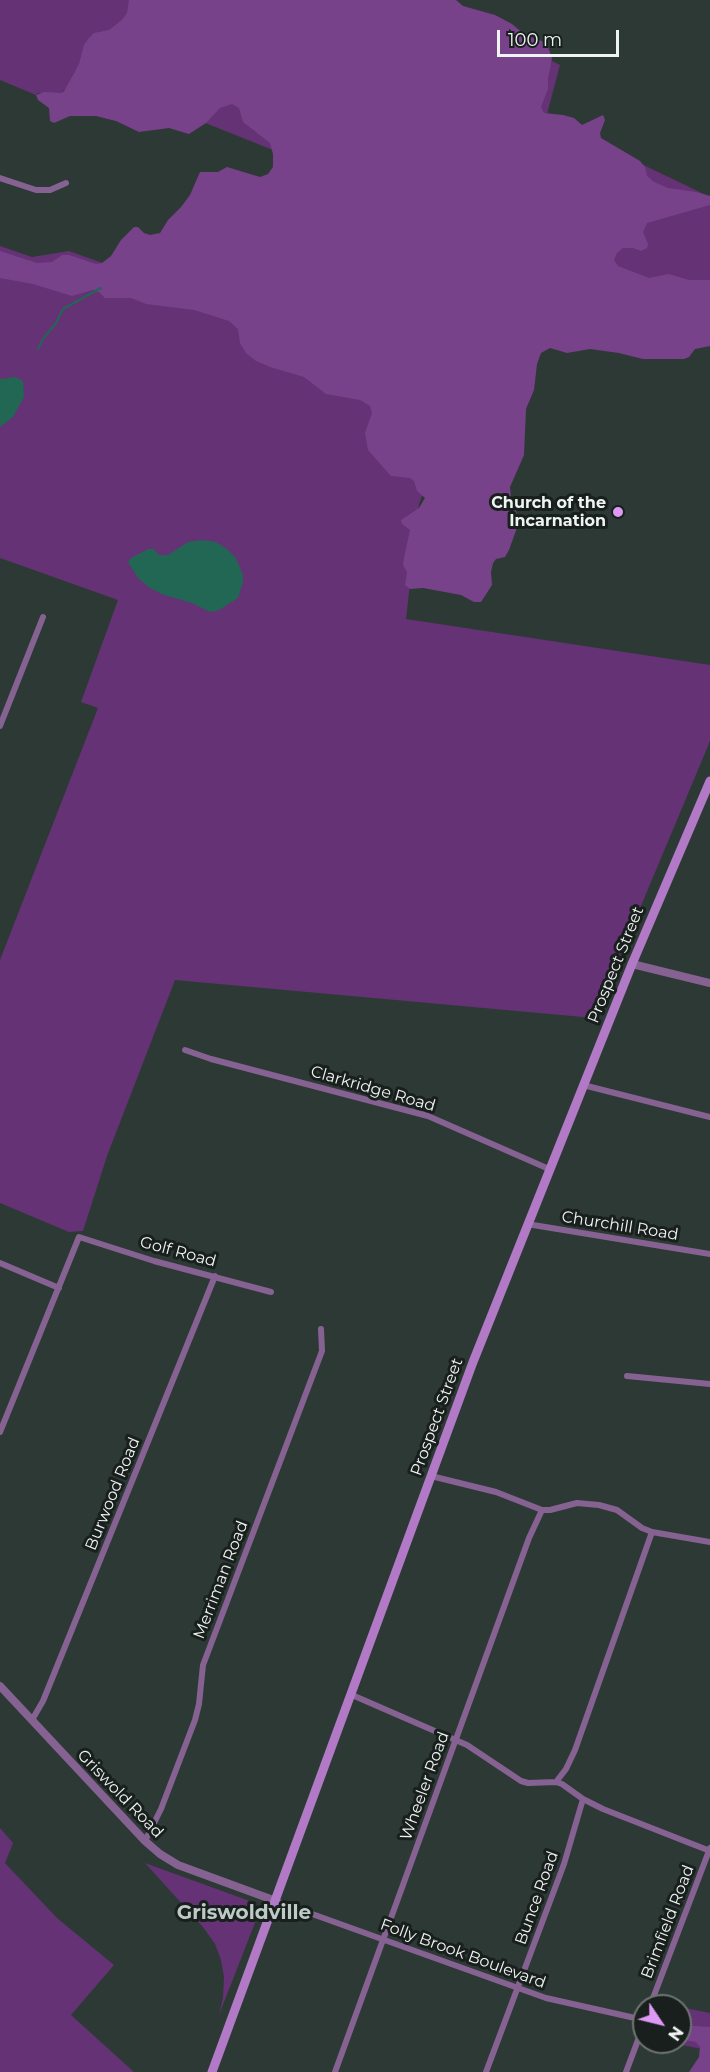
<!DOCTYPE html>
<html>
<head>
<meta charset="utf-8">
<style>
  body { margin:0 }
  #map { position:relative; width:710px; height:2072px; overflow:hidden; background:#2d3935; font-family:Montserrat,sans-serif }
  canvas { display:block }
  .north { position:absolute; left:632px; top:1994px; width:60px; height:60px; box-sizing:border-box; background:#191f1d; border:2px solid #6e7472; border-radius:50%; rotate:125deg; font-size:16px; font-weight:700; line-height:24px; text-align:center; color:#edf4f2 }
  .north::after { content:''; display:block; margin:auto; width:21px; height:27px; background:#dd99f4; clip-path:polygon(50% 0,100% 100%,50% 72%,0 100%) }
  .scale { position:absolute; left:497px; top:30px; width:122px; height:27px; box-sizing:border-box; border:3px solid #edf4f2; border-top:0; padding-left:8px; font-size:18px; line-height:21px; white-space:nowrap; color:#edf4f2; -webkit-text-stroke:4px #191f1d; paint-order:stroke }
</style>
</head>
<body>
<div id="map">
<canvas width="710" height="2072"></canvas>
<div class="north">N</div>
<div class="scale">100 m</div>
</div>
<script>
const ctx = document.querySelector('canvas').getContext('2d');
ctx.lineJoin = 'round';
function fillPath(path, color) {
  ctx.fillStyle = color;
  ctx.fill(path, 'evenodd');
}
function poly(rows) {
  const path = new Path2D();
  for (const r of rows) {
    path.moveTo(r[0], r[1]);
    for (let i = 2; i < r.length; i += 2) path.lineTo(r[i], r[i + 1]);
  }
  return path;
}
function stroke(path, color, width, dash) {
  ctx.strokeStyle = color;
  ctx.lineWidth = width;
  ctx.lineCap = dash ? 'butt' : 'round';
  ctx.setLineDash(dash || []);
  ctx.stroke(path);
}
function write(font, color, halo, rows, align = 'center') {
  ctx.font = font + ' Montserrat,sans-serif';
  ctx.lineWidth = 6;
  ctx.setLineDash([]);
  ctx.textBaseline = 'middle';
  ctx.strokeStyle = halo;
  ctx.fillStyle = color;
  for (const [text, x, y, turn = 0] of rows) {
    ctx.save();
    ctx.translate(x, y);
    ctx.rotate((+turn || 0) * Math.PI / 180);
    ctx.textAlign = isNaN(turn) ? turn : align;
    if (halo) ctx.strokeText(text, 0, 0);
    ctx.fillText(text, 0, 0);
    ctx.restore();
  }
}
const green = poly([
  [0,0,428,0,560,65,546,118,710,197,710,298,473,358,419,504,406,619,710,665,710,740,708,746,594,1018,175,980,107,1156,83,1231,69,1232,0,1203,0,960,98,708,81,702,118,600,0,558,0,246,32,257,69,251,244,314,298,160,75,71,66,88,61,93,38,93,36,95,0,80],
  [0,1828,13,1843,5,1863,57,1918,114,1965,71,2015,134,2072,0,2072],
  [145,1863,247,1900,257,1908,258,1915,219,2015,223,1998,224,1977,221,1960,215,1944,203,1927],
  [680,2007,710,2013,710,2031,702,2049,667,2042,680,2042]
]);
const forest = poly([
  [129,0,456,0,463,6,495,15,512,24,525,35,542,41,548,47,552,58,548,79,548,89,541,107,544,113,563,115,574,118,582,125,603,115,605,120,600,133,601,138,640,161,645,167,647,176,654,182,668,188,696,192,710,196,710,205,647,223,643,232,648,244,647,248,641,251,633,248,623,248,617,253,614,260,618,266,649,278,669,274,689,280,710,280,710,346,695,349,689,357,684,359,643,359,619,353,590,349,567,353,550,348,541,353,537,364,534,390,526,409,524,455,510,487,511,497,518,517,518,525,509,550,505,557,496,559,493,563,491,572,492,585,481,602,474,602,461,595,423,588,410,589,405,585,407,572,403,565,404,558,410,530,402,524,401,520,419,508,425,498,417,491,414,481,410,478,391,476,368,450,365,433,372,413,370,406,360,400,326,394,304,377,270,367,256,361,246,353,240,343,238,329,229,321,194,310,146,304,131,298,105,298,99,292,93,290,72,296,33,284,0,278,0,251,37,263,52,262,62,255,69,255,96,264,102,263,111,256,121,240,134,227,138,227,144,233,150,235,160,233,168,220,181,207,190,195,200,172,218,172,227,167,260,177,268,174,273,167,273,154,270,143,243,122,239,108,232,104,220,108,206,123,189,134,169,128,139,132,116,121,96,116,70,116,54,123,50,121,49,108,38,100,36,95,44,92,61,93,64,91,79,64,84,45,89,38,94,33,109,30,122,20,127,13],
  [680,2025,710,2027,710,2072,689,2072,699,2057,700,2047,696,2042,680,2039]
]);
const water = poly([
  [15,377,23,381,24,397,13,417,0,427,0,379],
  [202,540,216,542,227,549,236,558,243,575,243,582,238,598,219,610,210,612,192,603,164,595,150,588,138,578,128,562,131,558,148,549,154,549,159,555,168,555,188,542]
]);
const stream = poly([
  [38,349,43,339,56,323,63,309,101,288]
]);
const minor = poly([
  [0,178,36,190,50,190,66,183],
  [0,726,43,617],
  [185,1050,211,1059,428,1116,549,1169],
  [583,1085,710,1117],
  [527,1224,710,1254],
  [0,1263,59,1288],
  [627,1376,710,1384],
  [0,1432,79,1237,154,1261,271,1292],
  [431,1476,496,1492,542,1510,550,1510,577,1503,599,1505,617,1510,642,1528,652,1532,710,1542],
  [352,1695,467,1745,521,1781,528,1783,556,1782,562,1784,583,1799,603,1809,710,1851],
  [32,1720,43,1701,215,1276],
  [556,1782,566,1769,575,1750,652,1532],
  [145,1841,161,1809,195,1720,199,1704,203,1665,322,1351,321,1329],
  [276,1901,546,1998,644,2020],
  [650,2006,710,1848],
  [335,2072,529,1538,542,1510],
  [486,2072,564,1864,583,1799],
  [626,2072,644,2024]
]);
const tertiary = poly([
  [632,964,710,983],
  [0,1686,145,1841,160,1854,178,1865,276,1901]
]);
const secondary = poly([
  [212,2072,473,1362,632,964,710,781]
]);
const markers = [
  [618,512,6,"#dd99f4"]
];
const poiNames = [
  ["Church of the",606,503],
  ["Incarnation",606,521]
];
const streetNames = [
  ["Prospect Street",616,965,-68],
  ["Clarkridge Road",373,1089,16],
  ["Churchill Road",620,1226,9],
  ["Golf Road",178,1252,15],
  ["Prospect Street",437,1417,-70],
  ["Burwood Road",113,1494,-68],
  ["Merriman Road",221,1580,-69],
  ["Wheeler Road",425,1786,-70],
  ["Griswold Road",120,1794,46],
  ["Bunce Road",537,1898,-70],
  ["Brimfield Road",668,1922,-69],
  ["Folly Brook Boulevard",463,1954,20]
];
const quarterNames = [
  ["Griswoldville",244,1913]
];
fillPath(green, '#653275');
fillPath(forest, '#78428a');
fillPath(water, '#226654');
stroke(stream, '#226654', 2);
stroke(minor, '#866292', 6);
stroke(tertiary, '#866292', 8);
stroke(secondary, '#b279c6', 9);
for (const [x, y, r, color] of markers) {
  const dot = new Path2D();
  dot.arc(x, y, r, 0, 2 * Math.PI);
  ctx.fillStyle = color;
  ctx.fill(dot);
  stroke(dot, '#191f1d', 2);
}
write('bold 16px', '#edf4f2', '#191f1d', poiNames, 'right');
write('16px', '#edf4f2', '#191f1d', streetNames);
write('bold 20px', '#bccbc6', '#191f1d', quarterNames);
</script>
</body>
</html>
